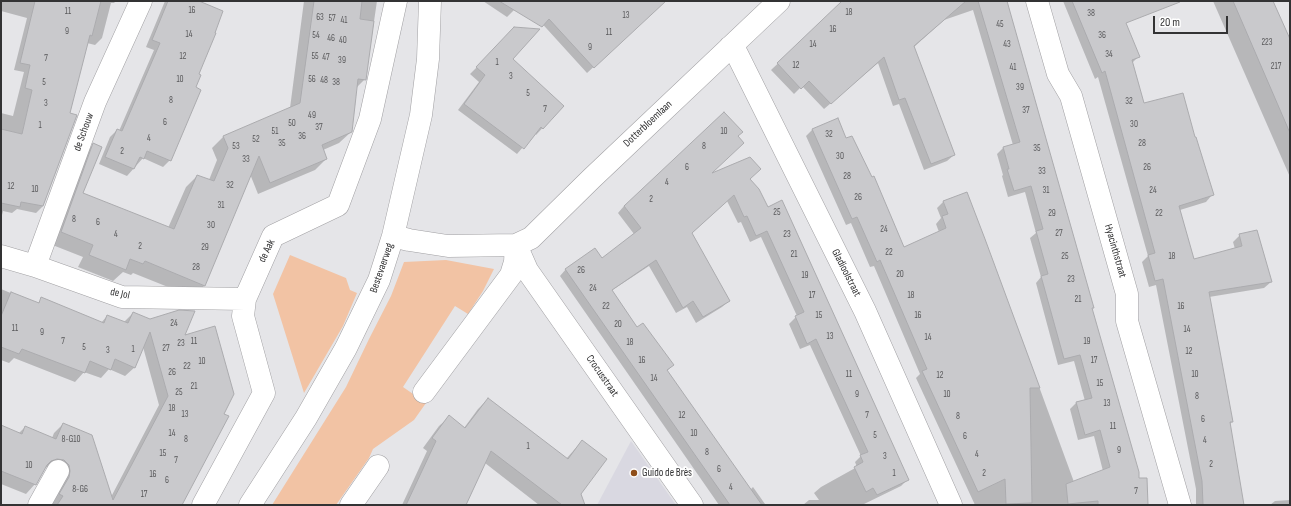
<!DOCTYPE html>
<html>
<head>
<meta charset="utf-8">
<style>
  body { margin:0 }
  #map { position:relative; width:1291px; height:506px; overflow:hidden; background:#e5e5e8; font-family:"Sofia Sans Condensed",sans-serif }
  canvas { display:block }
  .frame { position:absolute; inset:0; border:2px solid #333334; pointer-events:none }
  .scale { position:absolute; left:1153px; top:16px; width:75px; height:18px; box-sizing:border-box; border:2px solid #333334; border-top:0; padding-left:5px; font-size:12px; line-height:14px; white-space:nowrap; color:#333334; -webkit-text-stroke:3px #fff; paint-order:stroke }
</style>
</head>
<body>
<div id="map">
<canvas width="1291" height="506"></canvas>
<div class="frame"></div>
<div class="scale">20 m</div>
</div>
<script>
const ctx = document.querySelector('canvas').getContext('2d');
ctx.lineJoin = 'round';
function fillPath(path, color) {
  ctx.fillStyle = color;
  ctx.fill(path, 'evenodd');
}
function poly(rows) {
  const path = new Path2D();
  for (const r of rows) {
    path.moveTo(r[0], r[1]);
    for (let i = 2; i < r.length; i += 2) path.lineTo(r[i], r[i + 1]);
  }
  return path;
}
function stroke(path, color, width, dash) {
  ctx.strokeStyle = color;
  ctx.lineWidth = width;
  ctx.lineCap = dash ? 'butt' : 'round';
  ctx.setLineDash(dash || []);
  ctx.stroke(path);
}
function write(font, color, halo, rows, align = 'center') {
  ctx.font = font + ' "Sofia Sans Condensed",sans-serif';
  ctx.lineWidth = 3.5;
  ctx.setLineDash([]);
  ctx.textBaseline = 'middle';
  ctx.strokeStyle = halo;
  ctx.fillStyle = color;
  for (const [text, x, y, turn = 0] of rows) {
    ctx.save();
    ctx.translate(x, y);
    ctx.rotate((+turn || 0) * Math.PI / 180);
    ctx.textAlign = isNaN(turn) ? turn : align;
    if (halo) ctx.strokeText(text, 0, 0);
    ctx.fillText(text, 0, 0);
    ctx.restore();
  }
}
const built = poly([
  [631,441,676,505,597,505]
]);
const green = poly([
  [290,255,346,278,350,290,357,293,343,326,304,393,273,294],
  [446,260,494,269,483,291,468,314,455,306,403,387,426,403,414,420,373,449,369,458,336,505,272,505,346,387,369,339,391,296,404,262]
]);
const shadow = poly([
  [1,1,116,1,114,3,111,3,102,38,95,45,87,43,69,114,76,116,43,206,36,213,17,209,12,213,3,211,1,219,1,113,13,116,24,72,14,70,27,18,1,11],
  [165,1,197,1,197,75,170,160,163,167,143,158,127,176,99,164,110,137,117,130,119,131,154,50,146,47],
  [304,1,377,1,366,76,365,79,356,88,351,132,339,143,323,150,326,159,315,170,258,194,250,174,205,285,193,297,133,273,131,275,123,272,113,281,78,267,83,257,50,244,82,156,93,145,82,193,168,228,186,187,197,176,209,180,217,160,212,148,223,137,290,108],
  [483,1,519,1,514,10,507,17],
  [552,1,665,1,587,73,537,18],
  [844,1,1006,1,1138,479,1147,505,975,505,916,378,920,374,874,266,870,267,851,223,846,225,806,136,812,130,837,119,846,140,903,248,939,232,936,224,941,218,937,208,943,202,1015,321,1074,482,1103,471,1094,436,1078,440,1070,409,1076,403,1085,401,1074,361,1058,365,1036,283,1041,277,1030,238,1036,233,1025,192,1008,197,1002,176,1003,175,997,154,1003,148,1013,145,973,10,944,20,914,47,954,155,947,161,924,170,899,104,893,106,878,63,824,109,802,86,794,94,771,70],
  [1063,1,1116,1,1139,56,1132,63,1143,104,1212,195,1206,202,1180,210,1194,261,1235,249,1233,242,1240,235,1271,282,1264,288,1209,297,1232,422,1230,424,1243,505,1196,505,1196,489,1156,285,1149,287,1142,262,1148,256,1098,77,1095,79],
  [1213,1,1272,1,1290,42,1290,177],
  [483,61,563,106,536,135,535,133,517,154,458,110,479,82,470,74],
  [737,136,708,176,749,179,908,479,901,486,862,505,803,505,809,500,819,500,814,493,821,487,857,467,855,462,861,456,810,345,800,349,789,324,797,316,761,237,750,242,741,222,738,223,727,201,691,234,729,301,722,307,696,323,687,307,676,313,649,266,611,291,637,328,673,365,667,371,750,490,753,487,765,504,764,505,719,505,560,276,566,269,602,259,634,234,618,213,624,206],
  [1,289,37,304,42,299,101,323,107,316,123,323,133,313,184,336,181,505,54,505,51,504,48,467,44,468,35,484,26,494,1,484,1,426,18,434,25,427,52,438,54,433,63,424,111,497,159,405,143,347,135,367,125,376,109,369,101,378,84,372,75,382,14,358,9,363,1,360],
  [488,399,566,459,582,441,580,494,584,505,539,505,485,463,465,505,402,505,427,451,423,448,439,426,449,417,464,428,478,409],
  [1290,500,1290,505,1270,505,1275,501]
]);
const building = poly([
  [35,1,101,1,92,36,90,35,70,113,77,115,43,206,21,202,20,207,1,203,1,129,22,134,32,90,25,88,30,65,20,63,35,1],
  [168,1,199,1,223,11,215,33,216,33,199,74,201,75,196,87,201,90,171,161,147,151,144,159,140,157,134,169,105,157,117,129,122,131,160,43,152,40,168,1],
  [314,1,362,1,360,19,374,21,366,80,358,79,352,132,322,145,327,159,270,183,259,156,205,286,145,261,143,264,130,259,126,270,89,255,93,245,61,232,93,143,102,147,83,193,174,229,197,175,214,181,228,148,223,136,300,103,314,1],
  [499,1,666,1,594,68,549,19,542,27,499,1],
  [842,1,966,1,914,46,955,155,931,164,905,98,899,100,884,57,831,104,809,81,801,89,777,63,842,1],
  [978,1,1007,1,1094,308,1092,308,1139,472,1139,478,1147,478,1148,505,1098,505,1098,501,1068,504,1066,484,1110,467,1100,430,1085,435,1076,402,1092,398,1080,355,1064,359,1041,276,1048,274,1036,231,1043,229,1031,186,1014,191,1007,169,1009,169,1003,147,1020,142,978,1],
  [1072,1,1180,1,1180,2,1126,23,1140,57,1132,60,1144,103,1183,93,1195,137,1196,137,1214,195,1179,206,1194,259,1242,246,1239,234,1257,230,1272,282,1209,292,1233,422,1230,422,1244,505,1203,505,1202,481,1163,279,1155,281,1148,255,1155,253,1105,71,1102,73,1072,1],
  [1233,1,1273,1,1290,39,1290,133,1233,1],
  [514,27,540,29,513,59,564,106,543,129,541,127,524,149,464,104,485,75,476,67,514,27],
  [724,112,743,132,738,136,744,143,712,173,750,157,761,169,750,179,759,189,768,207,782,200,909,480,877,495,873,488,866,492,854,467,863,462,860,455,868,452,816,339,807,344,795,316,804,312,767,231,756,236,747,216,744,217,734,195,692,233,730,301,703,317,693,301,683,308,656,260,612,290,637,327,643,323,674,365,667,370,762,505,730,505,565,269,595,248,602,258,641,228,624,206,724,112],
  [838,118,846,138,852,136,872,177,874,176,904,247,946,228,942,216,948,214,943,201,967,192,985,239,1040,388,1030,388,1032,503,1006,504,1005,479,978,492,922,371,927,369,880,260,877,262,857,217,852,219,812,129,838,118],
  [11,292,39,303,41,297,104,323,107,315,128,323,133,312,150,319,179,310,195,311,185,335,215,326,234,394,224,414,229,416,182,505,57,505,63,496,59,494,69,477,70,471,69,465,64,460,57,459,51,461,47,465,36,485,1,471,1,425,22,434,25,426,56,439,63,423,92,435,113,500,168,396,150,332,135,368,115,359,111,370,90,361,85,373,22,349,19,354,1,347,1,316,11,292],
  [488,398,568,459,582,440,607,459,581,494,585,505,562,505,491,451,466,505,406,505,436,441,432,438,449,415,465,428,488,398]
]);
const minor = poly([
  [1037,1,1058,74,1071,96,1127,294,1127,321,1180,505],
  [730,47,737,54,865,311,951,505],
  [393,236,409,240,448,246,516,245,531,238,591,179,779,1],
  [516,245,527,270,692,505],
  [1,256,35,266,122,297,245,299],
  [35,266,95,102,141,1],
  [424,392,511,275,515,262,516,245],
  [39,505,58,471],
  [203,505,264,393,243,316,245,299,273,236,338,205,370,119,396,1],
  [250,505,306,418,346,348,379,280,393,236,421,115,428,59,430,1],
  [351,505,378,466]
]);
const markers = [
  [634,473,4,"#8f4e19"]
];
const numberNames = [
  ["16",192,11],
  ["11",68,12],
  ["18",849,13],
  ["38",1091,14],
  ["13",626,16],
  ["63",320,18],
  ["57",332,19],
  ["41",344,21],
  ["45",1000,25],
  ["16",833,30],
  ["9",67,32],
  ["11",609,33],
  ["14",189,35],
  ["54",316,36],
  ["36",1102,36],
  ["46",331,39],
  ["40",343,41],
  ["223",1267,43],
  ["14",813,45],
  ["43",1007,45],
  ["9",590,48],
  ["34",1109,55],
  ["12",183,57],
  ["55",315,57],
  ["47",326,58],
  ["7",46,59],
  ["39",342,61],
  ["1",497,63],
  ["12",796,66],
  ["217",1276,67],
  ["41",1013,68],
  ["3",511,77],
  ["10",180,80],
  ["56",312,80],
  ["48",324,81],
  ["5",44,83],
  ["38",336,83],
  ["39",1020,88],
  ["5",528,94],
  ["8",171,101],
  ["32",1129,102],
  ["3",46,104],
  ["7",545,110],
  ["37",1026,111],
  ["49",312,116],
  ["6",165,123],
  ["50",292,124],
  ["30",1134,125],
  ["1",40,126],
  ["37",319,128],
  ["51",275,132],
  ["10",724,132],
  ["32",829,135],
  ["36",302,137],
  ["4",149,139],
  ["52",256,140],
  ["35",282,144],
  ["28",1142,144],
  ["53",236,147],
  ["8",704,147],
  ["35",1037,149],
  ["2",122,152],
  ["30",840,157],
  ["33",246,160],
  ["6",687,168],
  ["26",1147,168],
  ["33",1042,172],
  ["28",847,177],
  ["4",667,183],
  ["32",230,186],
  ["12",11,187],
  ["10",35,190],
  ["31",1046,191],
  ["24",1153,191],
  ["26",858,198],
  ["2",651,200],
  ["31",221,206],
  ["25",777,213],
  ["29",1052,214],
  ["22",1159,214],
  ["8",74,220],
  ["6",98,223],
  ["30",211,226],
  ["24",884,230],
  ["27",1059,234],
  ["4",116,235],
  ["23",787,235],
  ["2",140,247],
  ["29",205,248],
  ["22",889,253],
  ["21",794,255],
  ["25",1065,257],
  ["18",1172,257],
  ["28",196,268],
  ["26",581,271],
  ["20",900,275],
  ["19",805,276],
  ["23",1071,280],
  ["24",593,289],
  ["17",812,296],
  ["18",911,296],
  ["21",1078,300],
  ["22",606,307],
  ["16",1181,307],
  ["15",819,316],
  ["16",918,316],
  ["24",174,324],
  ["20",618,325],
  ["11",15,329],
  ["14",1187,330],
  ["9",42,333],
  ["13",830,337],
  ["14",928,338],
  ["7",63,342],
  ["11",194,342],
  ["19",1087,342],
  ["18",630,343],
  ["23",181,344],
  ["5",84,348],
  ["27",166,349],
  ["1",133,350],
  ["3",108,351],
  ["12",1189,352],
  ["16",642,361],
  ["17",1094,361],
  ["10",202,362],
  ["22",187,367],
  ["26",172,373],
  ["11",849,375],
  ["10",1195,375],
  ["12",940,376],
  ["14",654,379],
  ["15",1100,384],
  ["21",194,387],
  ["25",179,393],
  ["9",857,395],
  ["10",947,395],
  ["8",1197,397],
  ["13",1107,404],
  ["18",172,409],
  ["13",185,415],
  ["12",682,416],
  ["7",867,416],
  ["8",958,417],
  ["6",1203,420],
  ["11",1113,427],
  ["14",172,434],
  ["10",694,434],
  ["5",875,436],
  ["6",965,437],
  ["8-G10",71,440],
  ["8",186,440],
  ["4",1205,441],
  ["1",528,447],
  ["9",1119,451],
  ["8",707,453],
  ["15",163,454],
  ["4",977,455],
  ["3",885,457],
  ["7",176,461],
  ["2",1211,465],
  ["10",29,466],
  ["6",719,470],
  ["1",894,474],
  ["2",984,474],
  ["16",153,475],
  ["6",167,481],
  ["4",731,488],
  ["8-G6",80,490],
  ["7",1136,492],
  ["17",144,495]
];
const streetNames = [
  ["Dotterbloemlaan",648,124,-43],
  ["de Schouw",84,132,-70],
  ["de Aak",267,251,-64],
  ["Hyacinthstraat",1115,251,74],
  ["Bestevaerweg",382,268,-71],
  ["Gladioolstraat",846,273,63],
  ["de Jol",120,294,12],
  ["Crocusstraat",602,376,55]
];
const poiNames = [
  ["Guido de Brès",642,473]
];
fillPath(built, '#d9d8e1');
fillPath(green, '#f2c3a4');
fillPath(shadow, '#0003');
fillPath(building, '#c9c9cc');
stroke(building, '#ababae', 1);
stroke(minor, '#a1a0a3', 23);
stroke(minor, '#fff', 22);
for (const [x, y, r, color] of markers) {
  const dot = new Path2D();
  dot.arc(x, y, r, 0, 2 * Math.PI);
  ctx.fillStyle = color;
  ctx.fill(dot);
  stroke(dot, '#fff', 1.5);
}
write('9px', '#58585a', null, numberNames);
write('11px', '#333334', '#fff', streetNames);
write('11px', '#333334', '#fff', poiNames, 'left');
</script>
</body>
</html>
